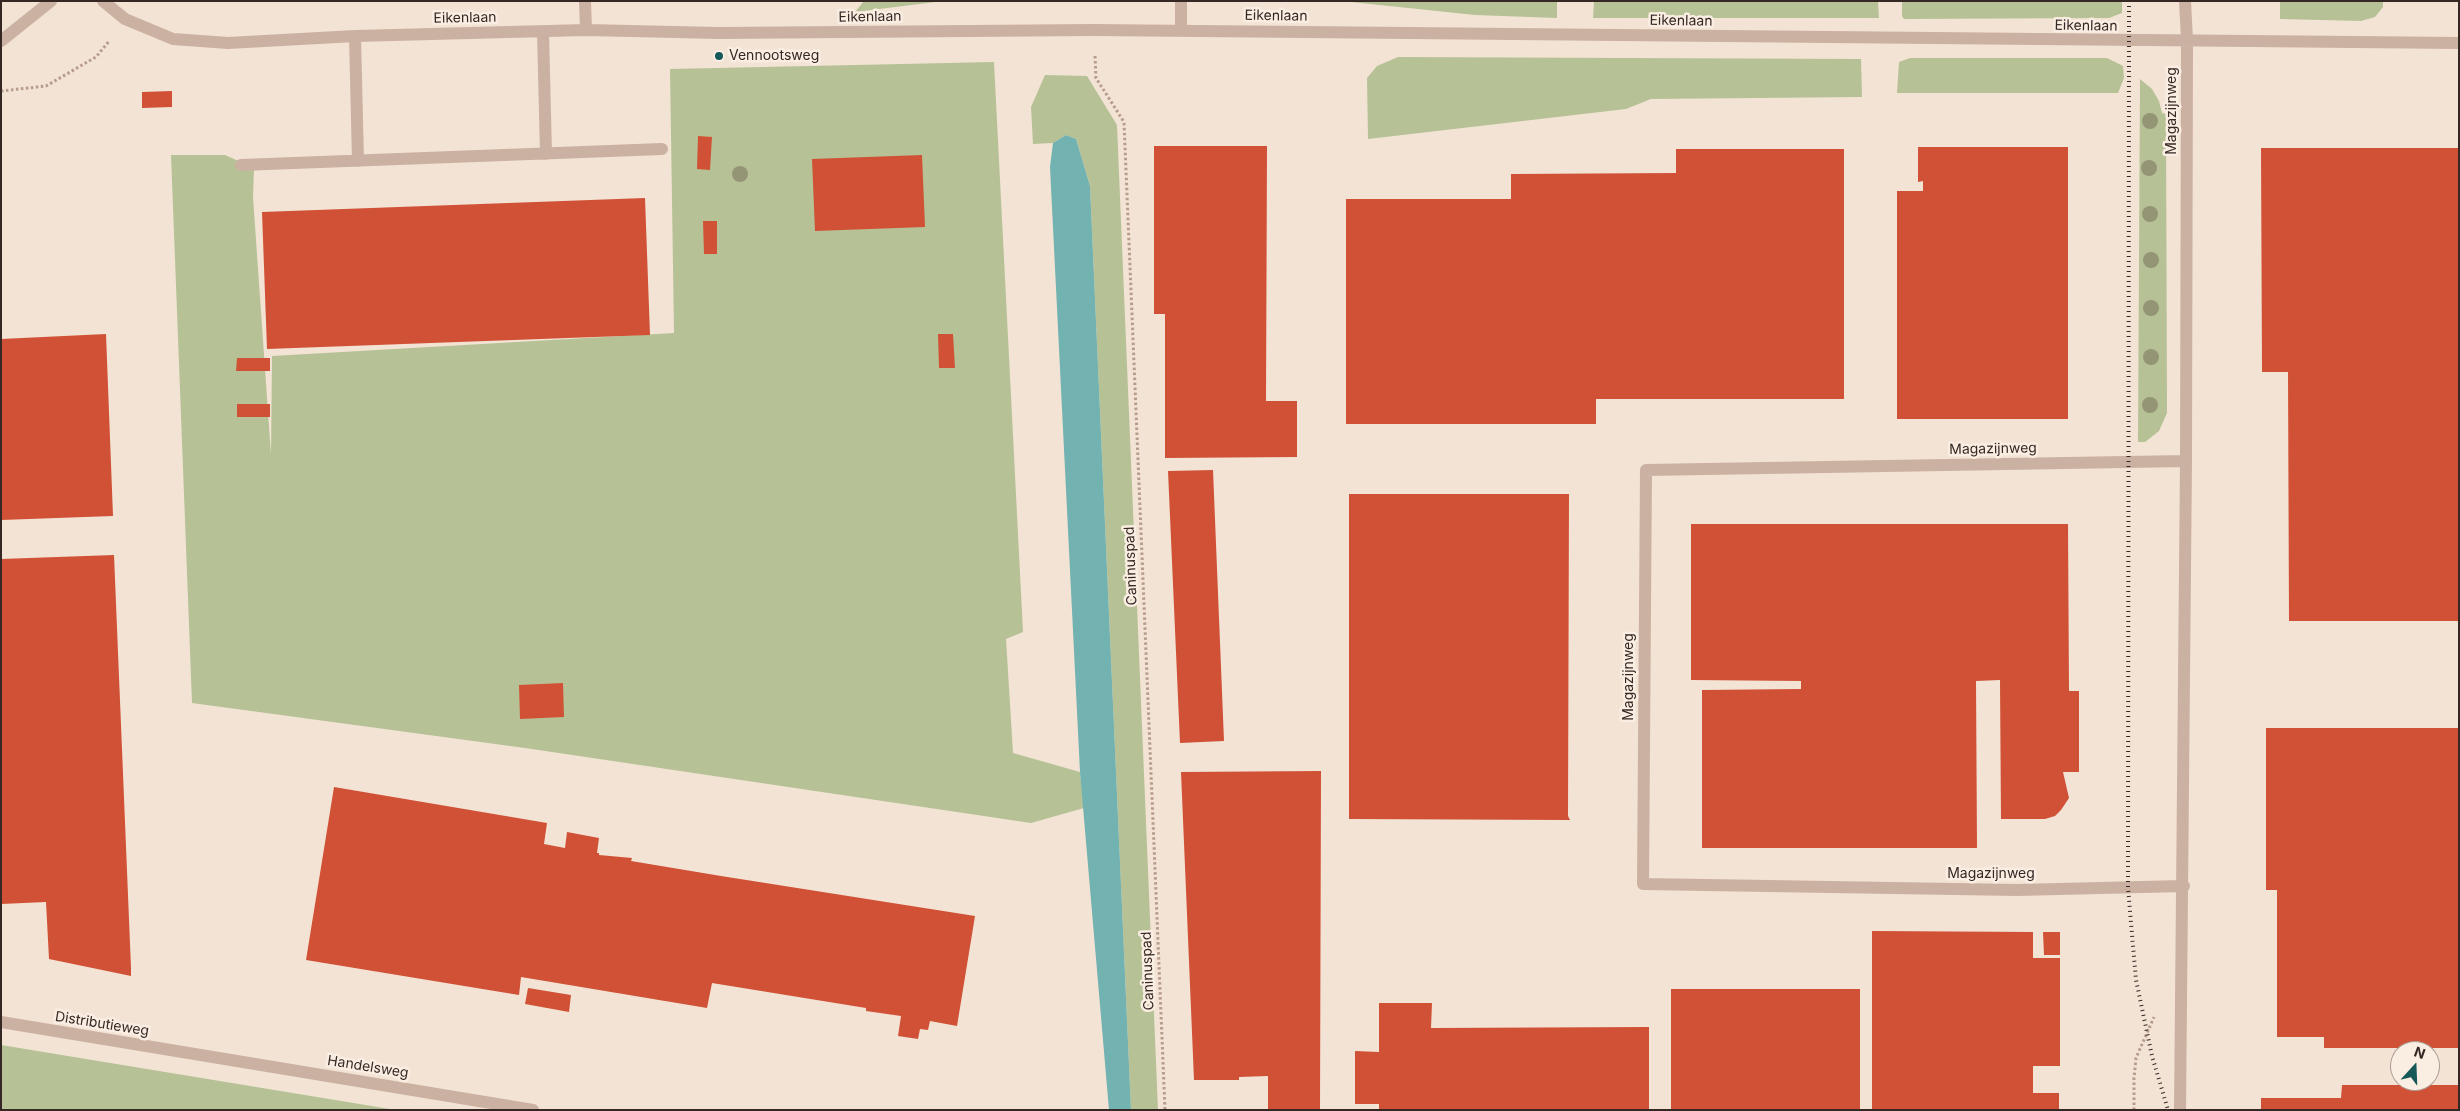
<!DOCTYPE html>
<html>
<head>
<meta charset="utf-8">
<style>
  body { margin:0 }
  #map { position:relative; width:2460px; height:1111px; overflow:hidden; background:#f3e3d5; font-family:Inter,sans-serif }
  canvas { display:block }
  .frame { position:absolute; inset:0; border:2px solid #352824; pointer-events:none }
  .north { position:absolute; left:2390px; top:1041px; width:50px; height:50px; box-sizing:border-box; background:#faede2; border:1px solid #ab9e96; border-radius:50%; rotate:20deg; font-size:14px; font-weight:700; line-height:20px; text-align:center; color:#352824 }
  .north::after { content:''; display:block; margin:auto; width:18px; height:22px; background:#175959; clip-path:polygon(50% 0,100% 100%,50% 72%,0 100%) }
</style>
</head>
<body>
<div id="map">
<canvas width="2460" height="1111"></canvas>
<div class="frame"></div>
<div class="north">N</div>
</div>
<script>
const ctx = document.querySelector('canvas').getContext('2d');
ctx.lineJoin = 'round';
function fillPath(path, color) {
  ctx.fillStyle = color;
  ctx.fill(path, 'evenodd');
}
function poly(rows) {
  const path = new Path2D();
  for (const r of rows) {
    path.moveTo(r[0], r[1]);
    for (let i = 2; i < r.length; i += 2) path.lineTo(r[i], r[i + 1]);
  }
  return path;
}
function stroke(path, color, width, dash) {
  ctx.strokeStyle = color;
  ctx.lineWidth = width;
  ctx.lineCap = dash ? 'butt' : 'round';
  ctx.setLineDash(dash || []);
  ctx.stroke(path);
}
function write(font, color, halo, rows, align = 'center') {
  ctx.font = font + ' Inter,sans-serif';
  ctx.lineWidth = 5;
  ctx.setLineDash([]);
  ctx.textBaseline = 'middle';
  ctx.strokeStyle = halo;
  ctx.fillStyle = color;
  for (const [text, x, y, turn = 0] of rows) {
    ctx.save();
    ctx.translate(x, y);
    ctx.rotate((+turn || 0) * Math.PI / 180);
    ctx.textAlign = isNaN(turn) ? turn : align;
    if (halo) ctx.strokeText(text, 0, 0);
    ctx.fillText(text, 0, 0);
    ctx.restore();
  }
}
const green = poly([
  [864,1,944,1,855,12],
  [1285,1,1557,1,1557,18,1475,15,1351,2],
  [1594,1,1878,1,1879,18,1593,18],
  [1902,1,2122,1,2122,13,2109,18,1904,19,1902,16],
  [2280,1,2383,1,2383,7,2375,17,2361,21,2280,19],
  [1398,57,1861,59,1862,97,1651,99,1626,109,1368,139,1367,78,1377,66],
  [1910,58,2107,58,2123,66,2124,78,2118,93,1897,93,1899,62],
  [994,62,1023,632,1006,639,1013,753,1080,772,1084,808,1031,823,525,748,192,703,171,155,225,155,254,168,253,197,271,455,272,356,674,333,670,69],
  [1045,75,1087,76,1117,125,1158,1110,1131,1110,1090,186,1076,139,1066,135,1053,143,1033,144,1031,107],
  [2140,79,2152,89,2159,101,2162,113,2166,114,2167,413,2159,431,2145,442,2138,442],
  [1,1045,396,1110,1,1110]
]);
const water = poly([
  [1066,135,1076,139,1090,186,1131,1110,1109,1110,1080,772,1050,167,1053,143]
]);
const building = poly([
  [172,91,172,107,142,108,142,92],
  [698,136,712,137,710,170,697,169],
  [1154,146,1267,146,1266,401,1297,401,1297,457,1165,458,1165,314,1154,314],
  [1918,147,2068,147,2068,419,1897,419,1897,191,1923,191,1923,181,1918,182],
  [2261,148,2459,148,2459,621,2289,621,2288,372,2262,372],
  [1676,149,1844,149,1844,399,1596,399,1596,424,1346,424,1346,199,1511,199,1511,174,1676,173],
  [922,155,925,227,815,231,812,159],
  [645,198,650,335,267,349,262,212],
  [703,221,717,221,717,254,704,254],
  [106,334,113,516,1,520,1,339],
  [938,334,953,334,955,368,939,368],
  [237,358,270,358,270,371,236,371],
  [237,404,270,404,270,417,237,417],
  [1213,470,1224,741,1180,743,1168,471],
  [1349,494,1569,494,1568,816,1570,820,1349,819],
  [1691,524,2068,524,2069,691,2079,691,2079,772,2063,772,2069,798,2061,810,2055,816,2045,819,2001,819,2000,680,1976,681,1977,848,1702,848,1702,690,1801,689,1801,681,1691,680],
  [114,555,131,968,131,976,49,959,46,902,1,904,1,559],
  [563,683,564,717,520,719,519,685],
  [2266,728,2459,728,2459,1048,2324,1048,2324,1037,2277,1037,2277,890,2266,890],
  [1321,771,1320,1110,1268,1110,1268,1076,1239,1077,1239,1080,1194,1080,1181,772],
  [334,787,547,823,544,844,565,848,567,832,599,838,597,853,599,853,599,855,632,858,631,861,721,876,975,916,957,1026,930,1021,928,1030,920,1029,918,1039,898,1036,901,1016,866,1011,866,1008,712,983,707,1008,521,977,519,995,306,960],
  [1872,931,2033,932,2033,958,2060,958,2060,1066,2033,1066,2033,1093,2059,1093,2059,1110,1872,1110],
  [2043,932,2060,932,2060,955,2044,955],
  [528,988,571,995,569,1012,525,1004],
  [1671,989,1860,989,1860,1110,1671,1110],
  [1379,1003,1432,1003,1431,1028,1649,1027,1649,1110,1379,1110,1379,1104,1355,1104,1355,1051,1379,1052],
  [2342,1085,2459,1085,2459,1110,2261,1110,2261,1098,2341,1098]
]);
const path = poly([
  [1095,56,1096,78,1124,122,1165,1110],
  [1,91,46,86,96,57,110,40],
  [2134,1110,2134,1078,2136,1058,2154,1017]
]);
const minor = poly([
  [103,1,125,19,173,39,228,43,355,36,586,30,719,33,1093,30,2459,43],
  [585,1,586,30],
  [1181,1,1181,30],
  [543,32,546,154],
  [355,36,358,161],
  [1,41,51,1],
  [241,165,662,149],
  [2184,886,2017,890,1643,884,1646,470,2186,461],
  [1,1022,533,1110],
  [2180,1110,2186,461,2187,40,2185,1]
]);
const rail = poly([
  [2129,1,2128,888,2136,980,2152,1056,2168,1110]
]);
const trees = [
  [2150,121],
  [2149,168],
  [740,174],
  [2150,214],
  [2151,260],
  [2151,308],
  [2151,357],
  [2150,405]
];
const markers = [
  [719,56,5,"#175959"]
];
const streetNames = [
  ["Eikenlaan",1276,16,1],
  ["Eikenlaan",870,17,-1],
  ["Eikenlaan",465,18,-1],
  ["Eikenlaan",1681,21,1],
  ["Eikenlaan",2086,26,1],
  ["Magazijnweg",2172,111,-90],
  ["Magazijnweg",1993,449,-1],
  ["Caninuspad",1131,566,-92],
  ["Magazijnweg",1629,677,-90],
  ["Magazijnweg",1991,874],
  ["Caninuspad",1148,971,-92],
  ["Distributieweg",102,1024,9],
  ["Handelsweg",368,1067,9]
];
const poiNames = [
  ["Vennootsweg",729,56]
];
fillPath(green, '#b6c295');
fillPath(water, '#72b2b0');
fillPath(building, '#d05135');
stroke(path, '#b79b8b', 3, [2.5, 2.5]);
stroke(minor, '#cbb1a1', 12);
stroke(rail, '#352824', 4, [1, 4]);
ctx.fillStyle = '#949575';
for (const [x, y] of trees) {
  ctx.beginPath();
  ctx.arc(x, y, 8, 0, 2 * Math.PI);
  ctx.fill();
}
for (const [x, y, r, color] of markers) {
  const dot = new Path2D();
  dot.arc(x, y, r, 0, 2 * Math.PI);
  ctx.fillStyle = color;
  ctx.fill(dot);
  stroke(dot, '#faede2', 2);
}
write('14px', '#352824', '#faede2', streetNames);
write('14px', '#352824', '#faede2', poiNames, 'left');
</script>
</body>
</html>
